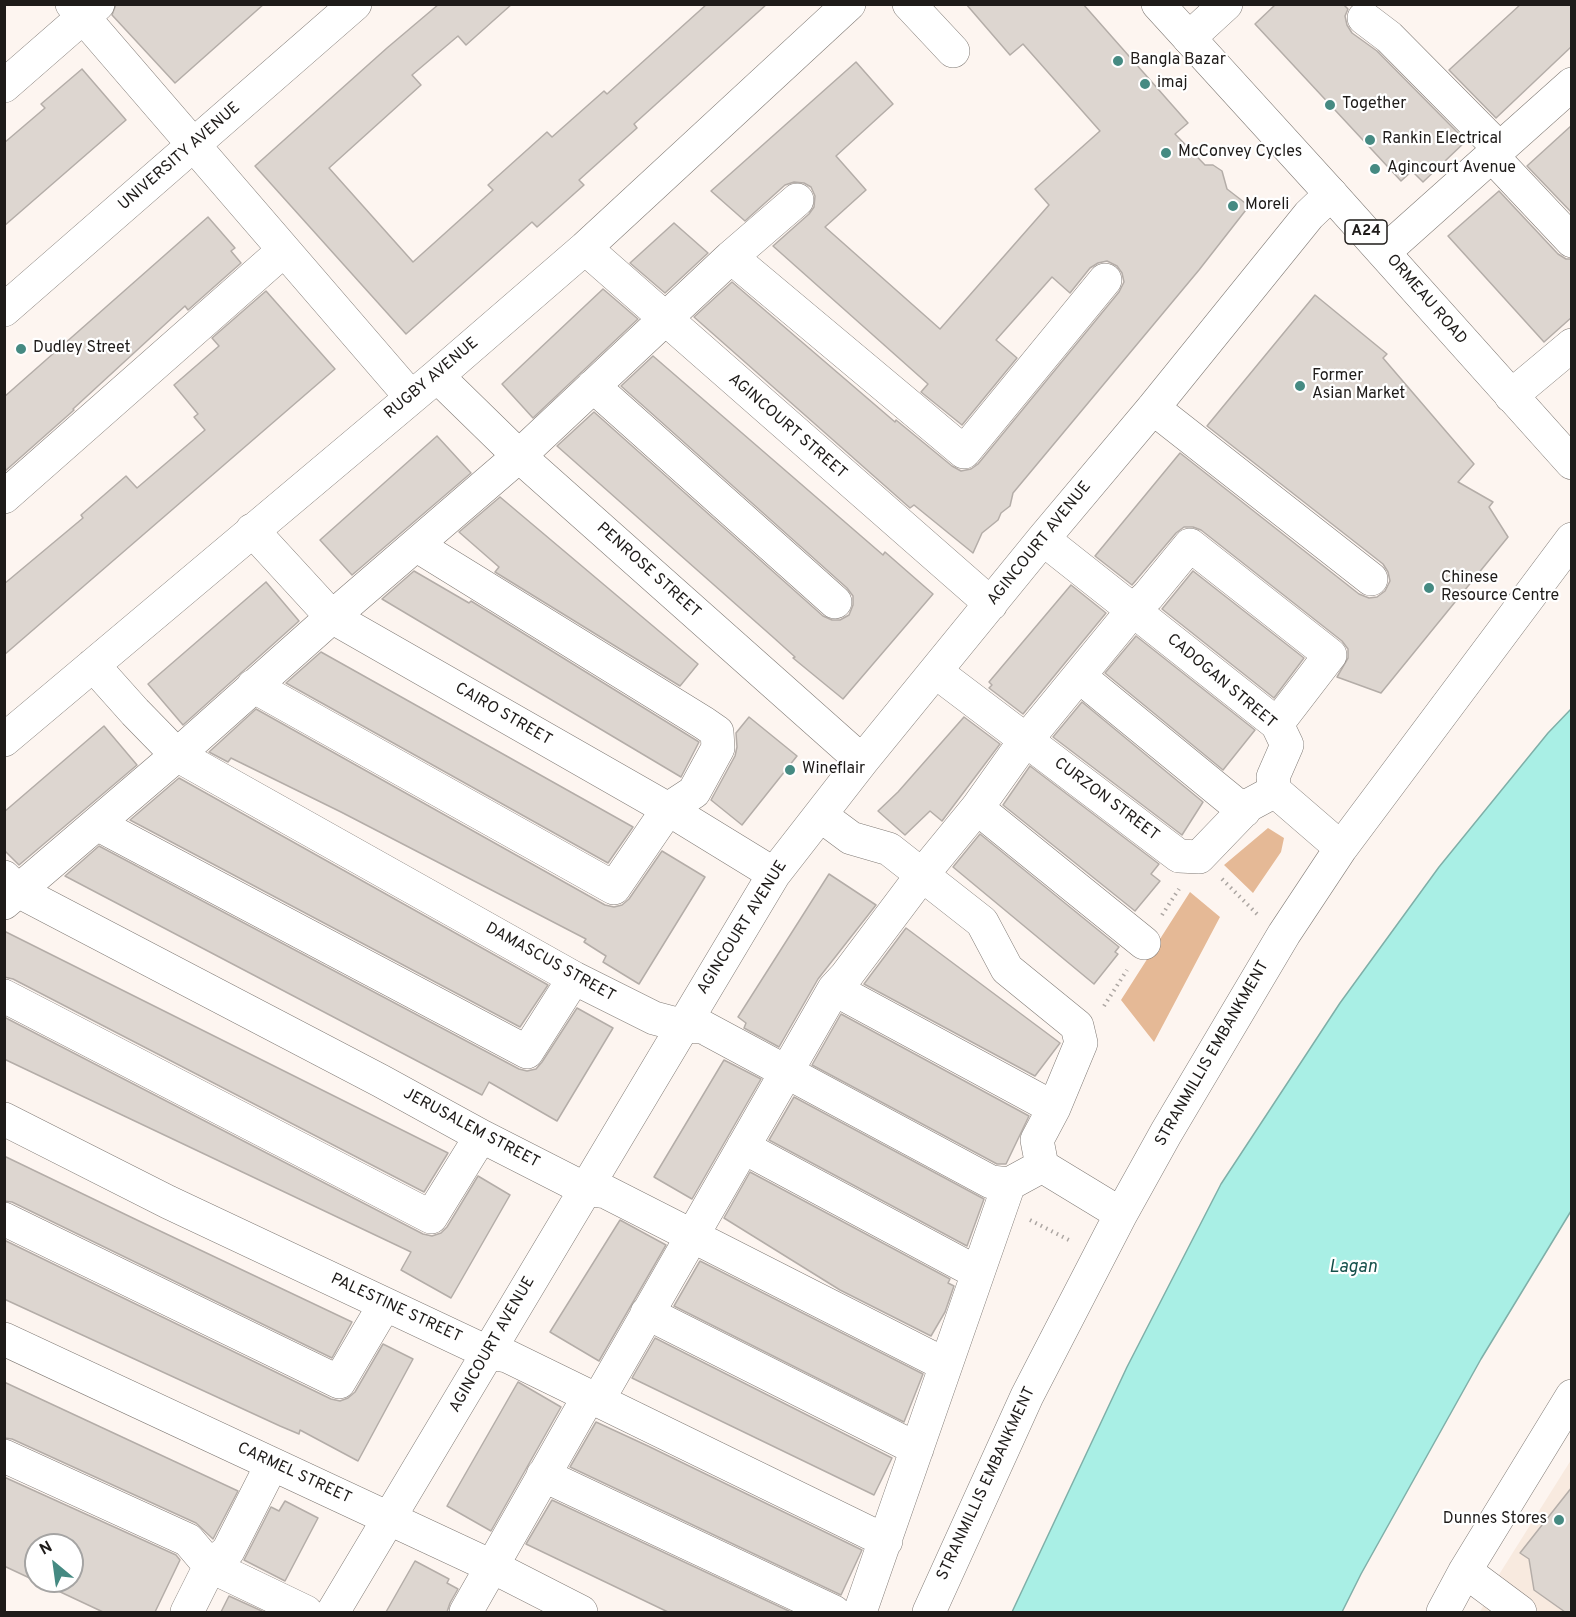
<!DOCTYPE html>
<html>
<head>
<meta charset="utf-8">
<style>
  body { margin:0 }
  #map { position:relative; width:1576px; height:1617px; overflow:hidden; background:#fdf5f0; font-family:Overpass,sans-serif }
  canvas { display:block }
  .frame { position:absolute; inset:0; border:6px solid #1e1b19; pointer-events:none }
  .north { position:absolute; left:24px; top:1533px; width:60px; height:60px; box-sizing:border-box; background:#fff; border:2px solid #a5a4a3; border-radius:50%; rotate:331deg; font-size:16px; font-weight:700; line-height:24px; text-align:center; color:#1e1b19 }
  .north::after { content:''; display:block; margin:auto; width:21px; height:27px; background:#458a82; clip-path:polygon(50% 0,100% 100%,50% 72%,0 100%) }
</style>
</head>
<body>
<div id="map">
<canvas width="1576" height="1617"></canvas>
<div class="frame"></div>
<div class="north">N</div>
</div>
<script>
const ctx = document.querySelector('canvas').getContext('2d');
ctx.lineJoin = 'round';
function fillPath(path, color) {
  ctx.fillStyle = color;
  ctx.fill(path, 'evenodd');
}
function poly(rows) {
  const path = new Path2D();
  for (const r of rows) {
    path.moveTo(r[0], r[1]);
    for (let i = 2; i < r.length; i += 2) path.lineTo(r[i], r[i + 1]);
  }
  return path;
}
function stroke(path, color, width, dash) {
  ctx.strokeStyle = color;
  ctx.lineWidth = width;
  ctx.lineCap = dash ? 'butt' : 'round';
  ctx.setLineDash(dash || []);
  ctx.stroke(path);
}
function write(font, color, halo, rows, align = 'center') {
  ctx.font = font + ' Overpass,sans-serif';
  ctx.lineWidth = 4.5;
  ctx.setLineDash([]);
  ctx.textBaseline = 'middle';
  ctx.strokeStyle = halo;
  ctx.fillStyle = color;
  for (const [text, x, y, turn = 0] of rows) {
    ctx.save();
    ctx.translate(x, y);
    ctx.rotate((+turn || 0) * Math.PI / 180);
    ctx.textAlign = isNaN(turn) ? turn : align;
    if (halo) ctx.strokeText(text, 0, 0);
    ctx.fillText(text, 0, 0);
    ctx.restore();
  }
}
const built = poly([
  [1571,1460,1571,1612,1480,1612,1500,1573]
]);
const green = poly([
  [1268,828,1284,838,1281,852,1253,893,1224,865],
  [1190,892,1220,917,1154,1042,1121,1000]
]);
const water = poly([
  [1571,709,1571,1211,1481,1359,1361,1574,1342,1612,1012,1612,1127,1367,1221,1184,1340,1003,1439,867,1548,733,1571,709]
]);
const building = poly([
  [116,4,264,4,175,83,112,15,116,4],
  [439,4,512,4,466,45,458,36,412,75,421,85,329,168,413,262,493,190,488,185,547,132,552,137,604,91,607,94,707,4,767,4,634,124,637,128,579,180,584,185,537,227,532,222,406,334,255,166,387,48,439,4],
  [966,4,1083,4,1188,123,1175,134,1205,165,1213,165,1222,171,1227,189,1249,206,1199,270,1013,493,1010,506,1001,513,998,520,982,533,973,553,914,505,910,508,694,317,732,282,895,422,896,420,952,466,961,471,971,469,978,464,1119,292,1124,282,1122,273,1117,266,1107,261,1098,263,1090,268,1070,293,1052,277,996,340,1017,358,962,425,921,392,928,384,773,246,809,214,814,207,815,196,811,187,804,183,794,182,785,185,745,221,711,191,856,62,893,104,836,156,866,190,825,227,940,329,1049,205,1035,189,1100,131,1023,44,1010,55,966,4],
  [1276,4,1343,4,1348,9,1345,16,1347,25,1352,33,1377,51,1466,141,1423,182,1412,171,1401,181,1255,24,1276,4],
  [1521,4,1572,4,1572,46,1496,118,1449,70,1521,4],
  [82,69,126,120,4,226,4,143,45,108,41,104,82,69],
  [1572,125,1572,213,1527,166,1572,125],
  [1499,191,1558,254,1566,259,1572,259,1572,317,1544,342,1448,236,1499,191],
  [208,217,235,248,231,251,241,263,188,310,185,306,73,409,74,410,4,472,4,397,208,217],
  [674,223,708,253,665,293,630,263,674,223],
  [603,289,638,319,533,418,502,384,603,289],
  [266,291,335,369,4,655,4,584,83,518,81,515,126,476,137,488,205,430,194,417,198,414,174,385,219,346,212,338,266,291],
  [1315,295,1387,354,1383,358,1474,464,1458,482,1493,502,1489,507,1508,537,1381,693,1337,677,1348,658,1348,649,1342,641,1201,530,1193,527,1184,527,1176,533,1132,585,1095,556,1180,453,1359,594,1369,598,1377,597,1385,591,1390,581,1388,572,1383,564,1207,426,1315,295],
  [653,356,883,555,885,552,933,594,843,699,793,658,795,657,774,638,557,446,594,412,823,616,832,620,840,620,849,615,853,605,853,596,847,588,621,386,653,356],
  [437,436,471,473,352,575,320,540,437,436],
  [500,497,698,664,680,686,495,572,499,567,459,532,500,497],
  [414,571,469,603,471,601,699,742,681,777,382,599,414,571],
  [1193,571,1304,658,1274,698,1162,609,1193,571],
  [266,582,299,621,183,725,148,684,266,582],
  [1071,585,1106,613,1023,714,989,688,992,685,989,682,1071,585],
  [1136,636,1255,730,1223,770,1105,673,1136,636],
  [321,652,437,717,633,827,608,863,286,683,321,652],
  [1082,702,1203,802,1182,835,1053,737,1082,702],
  [256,709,605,905,614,907,622,905,629,899,662,851,705,877,639,984,603,962,606,956,584,942,586,939,341,812,231,758,228,762,209,752,256,709],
  [749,717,797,756,742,825,711,800,735,756,737,747,736,733,749,717],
  [964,717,1000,744,942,821,930,811,905,835,878,811,898,792,964,717],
  [104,726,137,765,19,865,4,850,4,812,104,726],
  [1030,766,1159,864,1151,874,1160,881,1135,911,1003,805,1030,766],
  [179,778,548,985,520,1027,130,820,179,778],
  [980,834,1119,947,1115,952,1118,954,1094,984,953,867,980,834],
  [99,846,519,1069,527,1071,536,1069,542,1062,577,1008,613,1028,557,1121,489,1082,482,1095,65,876,99,846],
  [829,874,876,905,818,979,779,1047,744,1028,746,1023,738,1017,829,874],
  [906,928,1060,1043,1035,1076,864,984,906,928],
  [4,931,448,1153,424,1192,13,979,4,977,4,931],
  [841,1014,1029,1116,1006,1164,997,1164,812,1065,841,1014],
  [4,1017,423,1234,432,1236,441,1233,447,1227,478,1176,510,1195,451,1298,401,1270,411,1252,4,1059,4,1017],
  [724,1060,761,1079,692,1199,654,1177,724,1060],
  [794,1097,984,1199,967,1246,769,1140,794,1097],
  [4,1156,139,1221,352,1322,332,1358,12,1202,4,1201,4,1156],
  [750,1172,950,1279,948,1283,954,1286,945,1312,931,1336,840,1290,724,1218,750,1172],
  [620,1220,666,1245,599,1361,550,1332,620,1220],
  [4,1240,331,1399,340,1401,348,1398,355,1392,383,1344,413,1359,358,1461,300,1430,299,1434,280,1426,4,1299,4,1240],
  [700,1261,923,1374,904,1422,674,1306,700,1261],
  [655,1338,892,1458,874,1495,632,1378,655,1338],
  [4,1382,238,1491,213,1539,196,1523,12,1439,4,1438,4,1382],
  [518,1382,561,1407,491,1531,447,1506,518,1382],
  [596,1422,648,1446,862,1550,841,1595,570,1467,596,1422],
  [4,1477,176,1555,180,1560,155,1612,103,1612,37,1581,72,1581,72,1545,36,1545,36,1581,4,1566,4,1477],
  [1572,1487,1572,1612,1565,1612,1534,1590,1529,1559,1520,1553,1572,1487],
  [552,1500,791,1612,668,1612,526,1544,552,1500],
  [285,1501,318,1518,285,1581,244,1560,271,1507,279,1511,285,1501],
  [415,1561,449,1579,447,1583,458,1589,450,1603,447,1612,386,1612,415,1561],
  [229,1596,264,1612,221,1612,229,1596]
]);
const path = poly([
  [1222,879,1257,914],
  [1162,915,1179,889],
  [1104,1006,1127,970],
  [1030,1220,1069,1240]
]);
const minor = poly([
  [72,4,411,397],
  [909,4,953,51],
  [1364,18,1389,37,1499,148],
  [1189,38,1226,4],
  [4,86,98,4],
  [1491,155,1572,241],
  [585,248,991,604],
  [1384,252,1572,84],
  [731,257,964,452,1105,280],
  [4,310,355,4],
  [437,376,519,456,862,761],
  [593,386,835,602],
  [1511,396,1572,345],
  [1153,408,1371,579],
  [4,497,283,251],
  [252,530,332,617,668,809,774,874],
  [1043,539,1277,724,1287,745,1273,777,1275,791,1341,848],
  [93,665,135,712,177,755,574,978,654,1018,684,1026,703,1027,991,1182,1009,1184,1042,1166],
  [936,672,1179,856,1199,857,1249,805,1275,791],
  [1079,676,1244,811],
  [253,686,614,888,668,809,694,792,718,748,717,732,704,723,416,545],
  [4,740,437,376,585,248,849,4],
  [977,808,1144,943],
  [820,815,851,838,889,849,982,922,1007,969,1077,1026,1081,1043,1054,1108,1037,1140,1042,1166,1121,1214],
  [97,824,527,1052,574,978],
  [4,877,18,891,381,1081,481,1136,585,1189,606,1192,946,1365],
  [4,903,177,755,332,617,519,456,731,257,797,200],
  [834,989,1054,1108],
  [4,996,431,1217,481,1136],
  [4,1119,168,1202,474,1346,487,1352,507,1356,886,1541],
  [743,1147,978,1273],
  [4,1219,339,1382,385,1304],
  [647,1313,917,1449],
  [4,1339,491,1566,581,1612],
  [598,1400,834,989,846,976,922,875,977,808,1019,749,1133,610,1148,596,1190,545,1330,655,1277,724],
  [4,1456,188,1540,210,1566,306,1612],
  [543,1475,834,1612],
  [1465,1571,1520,1612],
  [187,1612,210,1566,228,1551,272,1464],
  [333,1612,774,874,862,761,1043,539,1153,408,1309,215,1331,194],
  [466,1612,589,1396],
  [860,1612,1009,1184],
  [929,1612,1027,1396,1121,1214,1166,1133,1284,934,1341,848,1572,539],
  [1443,1612,1465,1571,1572,1396]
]);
const major = poly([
  [1158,4,1331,194,1572,463]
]);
const markers = [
  [1118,61,6,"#458a82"],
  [1145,84,6,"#458a82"],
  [1330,105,6,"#458a82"],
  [1370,140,6,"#458a82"],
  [1166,153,6,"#458a82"],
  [1375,169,6,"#458a82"],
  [1233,206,6,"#458a82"],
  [21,349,6,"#458a82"],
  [1300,386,6,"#458a82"],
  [1429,588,6,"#458a82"],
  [790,770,6,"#458a82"],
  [1559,1520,6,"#458a82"]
];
const shields = [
  [1366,232,42]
];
const shieldNames = [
  ["A24",1366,232]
];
const poiNames = [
  ["Bangla Bazar",1130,61],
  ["imaj",1157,84],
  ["Together",1342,105],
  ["Rankin Electrical",1382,140],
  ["McConvey Cycles",1178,153],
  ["Agincourt Avenue",1387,169],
  ["Moreli",1245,206],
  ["Dudley Street",33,349],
  ["Former",1312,377],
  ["Asian Market",1312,395],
  ["Chinese",1441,579],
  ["Resource Centre",1441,597],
  ["Wineflair",802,770],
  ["Dunnes Stores",1547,1520,"right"]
];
const streetNames = [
  ["UNIVERSITY AVENUE",180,157,-41],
  ["ORMEAU ROAD",1426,300,49],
  ["RUGBY AVENUE",432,379,-40],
  ["AGINCOURT STREET",787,427,41],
  ["AGINCOURT AVENUE",1040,544,-51],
  ["PENROSE STREET",648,571,42],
  ["CADOGAN STREET",1221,682,40],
  ["CAIRO STREET",503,715,30],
  ["CURZON STREET",1106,800,37],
  ["AGINCOURT AVENUE",743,928,-58],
  ["DAMASCUS STREET",550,963,29],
  ["STRANMILLIS EMBANKMENT",1213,1054,-60],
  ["JERUSALEM STREET",471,1129,28],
  ["PALESTINE STREET",396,1309,25],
  ["AGINCOURT AVENUE",493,1345,-60],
  ["CARMEL STREET",294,1474,25],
  ["STRANMILLIS EMBANKMENT",987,1484,-65]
];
const waterNames = [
  ["Lagan",1353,1268]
];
fillPath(built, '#f8eadf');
fillPath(green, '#e5b996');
fillPath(water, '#a9efe5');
stroke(water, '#7fafa8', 1.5);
fillPath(building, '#ddd6d0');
stroke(building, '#b4ada8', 1.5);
stroke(minor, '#817b76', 34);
stroke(major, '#817b76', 34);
stroke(path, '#aca6a2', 4, [1.5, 4.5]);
stroke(minor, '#fff', 33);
stroke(major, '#fff', 33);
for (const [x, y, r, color] of markers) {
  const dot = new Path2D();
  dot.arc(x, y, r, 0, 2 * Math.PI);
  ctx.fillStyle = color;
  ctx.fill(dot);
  stroke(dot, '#fff', 2);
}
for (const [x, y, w] of shields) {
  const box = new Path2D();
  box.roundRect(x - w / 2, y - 12, w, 24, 4.5);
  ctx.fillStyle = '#fff';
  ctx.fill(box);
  stroke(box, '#1e1b19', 1.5);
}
write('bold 15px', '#1e1b19', null, shieldNames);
write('16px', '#1e1b19', '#fff', poiNames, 'left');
write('16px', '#1e1b19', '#fff', streetNames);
write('italic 18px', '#14504a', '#fff', waterNames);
</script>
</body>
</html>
